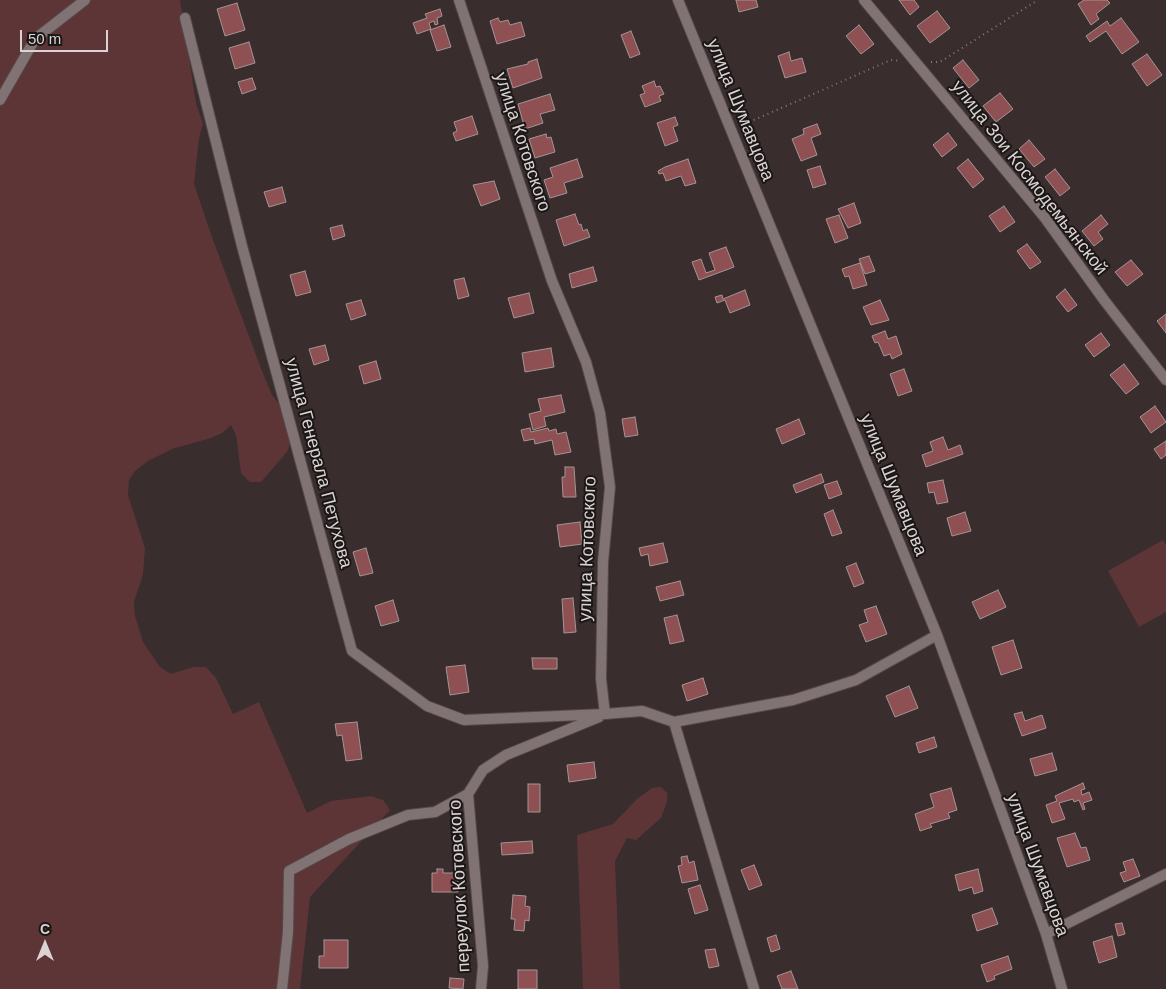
<!DOCTYPE html>
<html>
<head>
<meta charset="utf-8">
<style>
  body { margin:0 }
  #map { position:relative; width:1166px; height:989px; overflow:hidden; background:#392d2d; font-family:Arial,sans-serif }
  canvas { display:block }
  .north { position:absolute; left:20px; top:919px; width:50px; height:50px; -webkit-text-stroke:4px #1c1717; paint-order:stroke; rotate:0deg; font-size:14px; font-weight:700; line-height:20px; text-align:center; color:#dbd3d3 }
  .north::after { content:''; display:block; margin:auto; width:18px; height:22px; background:#dbd3d3; clip-path:polygon(50% 0,100% 100%,50% 72%,0 100%) }
  .scale { position:absolute; left:20px; top:30px; width:88px; height:22px; box-sizing:border-box; border:2px solid #dbd3d3; border-top:0; padding-left:6px; font-size:15px; line-height:18px; white-space:nowrap; color:#dbd3d3; -webkit-text-stroke:4px #1c1717; paint-order:stroke }
</style>
</head>
<body>
<div id="map">
<canvas width="1166" height="989"></canvas>
<div class="north">С</div>
<div class="scale">50 m</div>
</div>
<script>
const ctx = document.querySelector('canvas').getContext('2d');
ctx.lineJoin = 'round';
function fillPath(path, color) {
  ctx.fillStyle = color;
  ctx.fill(path, 'evenodd');
}
function poly(rows) {
  const path = new Path2D();
  for (const r of rows) {
    path.moveTo(r[0], r[1]);
    for (let i = 2; i < r.length; i += 2) path.lineTo(r[i], r[i + 1]);
  }
  return path;
}
function stroke(path, color, width, dash) {
  ctx.strokeStyle = color;
  ctx.lineWidth = width;
  ctx.lineCap = dash ? 'butt' : 'round';
  ctx.setLineDash(dash || []);
  ctx.stroke(path);
}
function write(font, color, halo, rows, align = 'center') {
  ctx.font = font + ' Arial,sans-serif';
  ctx.lineWidth = 4;
  ctx.setLineDash([]);
  ctx.textBaseline = 'middle';
  ctx.strokeStyle = halo;
  ctx.fillStyle = color;
  for (const [text, x, y, turn = 0] of rows) {
    ctx.save();
    ctx.translate(x, y);
    ctx.rotate((+turn || 0) * Math.PI / 180);
    ctx.textAlign = isNaN(turn) ? turn : align;
    if (halo) ctx.strokeText(text, 0, 0);
    ctx.fillText(text, 0, 0);
    ctx.restore();
  }
}
const green = poly([
  [0,0,180,0,196,103,203,124,199,138,194,184,213,240,262,371,272,395,287,414,291,441,287,452,261,482,250,482,241,473,236,435,231,425,222,433,211,438,172,449,148,461,135,471,129,480,128,495,145,548,143,575,134,601,135,616,143,642,160,667,171,674,193,667,206,667,216,678,233,714,259,702,307,813,331,801,371,796,383,800,390,810,310,897,300,989,0,989],
  [1163,540,1166,545,1166,612,1139,627,1108,571],
  [661,787,667,793,667,802,661,818,636,840,627,838,615,861,620,989,583,989,577,835,613,824,637,799,652,788]
]);
const building = poly([
  [736,0,756,0,758,7,739,12,736,0],
  [899,0,914,0,919,7,910,15,899,0],
  [1084,0,1107,0,1110,3,1096,14,1099,19,1091,25,1078,4,1084,0],
  [237,3,245,30,225,36,217,9,237,3],
  [440,9,442,16,437,18,438,24,435,25,434,21,429,23,431,29,417,34,413,23,427,18,425,14,440,9],
  [937,11,950,28,930,43,917,26,937,11],
  [498,18,500,22,508,20,510,25,521,22,525,36,497,44,490,21,498,18],
  [1121,18,1139,42,1122,54,1106,31,1090,42,1086,36,1107,21,1110,26,1121,18],
  [444,25,451,47,437,51,430,30,444,25],
  [859,25,874,44,861,54,846,36,859,25],
  [631,31,640,54,630,58,621,35,631,31],
  [249,42,255,63,235,69,229,48,249,42],
  [789,52,791,61,802,58,806,72,785,78,778,56,789,52],
  [1147,54,1162,75,1147,86,1132,64,1147,54],
  [537,59,542,78,513,88,507,69,528,64,528,62,537,59],
  [963,60,979,80,969,88,953,68,963,60],
  [252,78,256,89,242,94,238,82,252,78],
  [654,81,656,87,660,86,664,94,659,96,661,101,645,107,640,95,645,93,642,86,654,81],
  [1000,93,1013,109,996,122,983,106,1000,93],
  [550,94,555,110,540,114,543,123,525,129,518,104,550,94],
  [472,116,478,134,456,141,453,133,457,131,454,122,472,116],
  [675,117,678,125,673,127,678,141,665,146,657,123,675,117],
  [817,124,821,134,811,138,817,155,801,161,792,139,804,134,803,129,817,124],
  [948,133,957,145,942,157,933,145,948,133],
  [546,134,547,138,551,137,555,152,535,158,529,139,546,134],
  [1029,140,1045,159,1034,167,1019,149,1029,140],
  [577,159,583,177,564,183,567,193,550,198,544,180,553,177,550,168,577,159],
  [688,159,696,183,685,186,681,176,666,181,663,173,659,174,658,171,665,167,688,159],
  [968,159,984,179,973,188,957,168,968,159],
  [820,166,826,184,813,188,807,170,820,166],
  [1055,169,1070,188,1060,196,1045,177,1055,169],
  [494,181,500,199,481,206,473,185,494,181],
  [282,187,286,202,269,207,264,192,282,187],
  [854,203,861,223,848,228,838,209,854,203],
  [1004,206,1015,222,1000,232,989,216,1004,206],
  [575,214,579,225,581,224,583,231,587,229,590,237,564,246,556,220,575,214],
  [839,215,848,238,835,243,826,219,839,215],
  [1101,215,1108,224,1098,232,1103,239,1094,246,1082,231,1101,215],
  [342,225,345,236,333,240,330,228,342,225],
  [1027,244,1041,262,1030,269,1017,251,1027,244],
  [726,247,734,267,699,280,692,262,701,259,706,273,715,270,709,253,726,247],
  [869,256,875,271,865,274,859,259,869,256],
  [1131,260,1143,274,1127,286,1115,272,1131,260],
  [860,263,867,285,853,289,849,276,845,277,842,269,860,263],
  [593,267,597,281,572,288,569,274,593,267],
  [305,271,311,292,296,296,290,275,305,271],
  [464,278,469,296,458,299,454,280,464,278],
  [1065,289,1077,305,1068,312,1056,297,1065,289],
  [745,290,750,305,730,313,725,300,717,303,715,297,722,295,723,299,745,290],
  [529,293,534,313,514,318,508,298,529,293],
  [361,300,366,315,351,320,346,304,361,300],
  [880,300,889,320,871,325,863,307,880,300],
  [1166,314,1166,333,1157,321,1166,314],
  [885,331,888,339,896,336,902,354,892,359,890,354,884,356,878,342,875,343,872,336,885,331],
  [1101,333,1110,345,1094,357,1085,345,1101,333],
  [325,345,329,360,314,365,309,349,325,345],
  [551,348,554,367,525,372,522,353,551,348],
  [376,361,381,379,364,384,359,366,376,361],
  [1124,364,1139,384,1126,394,1110,375,1124,364],
  [904,369,912,391,898,396,890,374,904,369],
  [561,395,565,412,544,417,546,426,533,430,529,414,541,411,538,399,561,395],
  [1155,406,1166,422,1151,433,1140,417,1155,406],
  [635,417,638,435,625,437,622,419,635,417],
  [799,419,805,434,782,444,776,429,799,419],
  [530,428,531,432,548,428,549,431,556,429,557,434,566,432,571,452,555,455,552,440,535,444,534,439,524,441,521,430,530,428],
  [943,437,948,450,960,445,963,454,926,467,922,455,933,451,930,442,943,437],
  [1166,441,1166,455,1161,459,1154,449,1166,441],
  [565,467,574,467,576,497,563,497,562,477,565,477,565,467],
  [821,474,824,482,796,493,793,485,821,474],
  [943,480,948,502,937,504,934,492,929,493,927,483,943,480],
  [837,481,842,494,829,499,824,485,837,481],
  [833,510,842,533,832,536,824,514,833,510],
  [965,512,971,531,952,536,947,518,965,512],
  [580,522,582,544,560,547,557,525,580,522],
  [663,543,668,562,650,566,648,554,641,556,639,548,663,543],
  [366,548,373,573,360,576,353,552,366,548],
  [856,563,864,583,854,587,846,567,856,563],
  [680,581,684,595,660,601,656,587,680,581],
  [998,590,1006,607,980,619,972,602,998,590],
  [573,598,576,632,564,633,562,599,573,598],
  [393,600,399,621,381,626,375,606,393,600],
  [876,606,887,634,866,642,859,625,868,622,864,610,876,606],
  [677,615,684,641,670,644,664,618,677,615],
  [1013,640,1022,668,1001,675,992,647,1013,640],
  [532,658,557,658,557,669,533,669,532,658],
  [465,665,469,692,450,695,446,667,465,665],
  [703,678,708,694,687,701,682,685,703,678],
  [909,686,918,708,895,717,886,696,909,686],
  [1022,712,1025,721,1042,715,1046,728,1022,736,1014,714,1022,712],
  [357,722,362,759,346,761,342,735,337,736,335,724,357,722],
  [934,737,937,747,919,753,916,743,934,737],
  [1052,753,1057,770,1035,776,1030,759,1052,753],
  [594,762,596,778,569,782,567,765,594,762],
  [1083,783,1085,789,1081,790,1082,795,1089,792,1092,800,1083,803,1085,809,1083,810,1079,800,1074,802,1073,799,1059,803,1065,819,1052,823,1046,805,1057,801,1055,796,1083,783],
  [528,784,540,784,540,812,528,812,528,784],
  [951,788,957,810,948,813,950,818,930,824,932,827,920,831,915,814,934,807,930,794,951,788],
  [1075,833,1081,848,1086,847,1090,860,1067,867,1057,838,1075,833],
  [532,841,533,853,502,855,501,843,532,841],
  [687,856,689,863,694,861,698,880,682,883,678,866,682,865,681,857,687,856],
  [1133,859,1140,876,1124,882,1120,873,1126,871,1123,862,1133,859],
  [754,865,762,885,749,890,741,870,754,865],
  [437,869,443,869,443,873,458,873,458,892,432,892,432,873,437,873,437,869],
  [978,869,983,891,974,894,972,887,959,891,955,875,978,869],
  [700,885,708,910,695,914,688,889,700,885],
  [513,895,526,896,525,906,530,907,529,921,525,920,524,931,514,930,515,919,511,919,513,895],
  [992,908,998,924,977,931,972,915,992,908],
  [1122,923,1125,934,1118,936,1115,924,1122,923],
  [776,935,780,949,771,952,767,938,776,935],
  [1112,936,1117,957,1099,963,1093,942,1112,936],
  [324,940,348,940,348,968,319,968,319,956,324,956,324,940],
  [715,949,719,966,709,968,705,950,715,949],
  [1008,956,1012,969,994,976,995,979,987,982,981,965,1008,956],
  [518,970,537,970,537,989,518,989,518,970],
  [791,971,798,989,782,989,777,976,791,971],
  [450,978,464,979,463,989,449,988,450,978]
]);
const path = poly([
  [931,62,940,62,1038,0],
  [740,126,891,60,901,61]
]);
const minor = poly([
  [459,0,552,281,586,362,600,413,610,487,603,562,601,679,605,714,642,711,674,722,754,989],
  [678,0,937,635,1046,934,1062,989],
  [864,0,1045,218,1104,300,1166,380],
  [185,18,242,246,352,651,427,706,464,720,605,714],
  [0,100,35,39,85,0],
  [674,722,793,700,856,680,937,635],
  [1046,934,1166,874],
  [282,989,288,932,289,871,349,839,408,815,435,812,468,794],
  [481,989,483,966,468,794,483,770,506,755,599,717]
]);
const streetNames = [
  ["улица Шумавцова",740,110,68],
  ["улица Котовского",522,142,72],
  ["улица Зои Космодемьянской",1029,178,52],
  ["улица Генерала Петухова",318,463,75],
  ["улица Шумавцова",893,485,68],
  ["улица Котовского",588,549,-88],
  ["улица Шумавцова",1037,865,70],
  ["переулок Котовского",460,886,-93]
];
fillPath(green, '#5e3536');
fillPath(building, '#8f5053');
stroke(building, '#a39594', 1);
stroke(minor, '#544a4a', 12);
stroke(path, '#857b7b', 2, [1, 4]);
stroke(minor, '#817373', 10);
write('18px', '#dbd3d3', '#1c1717', streetNames);
</script>
</body>
</html>
